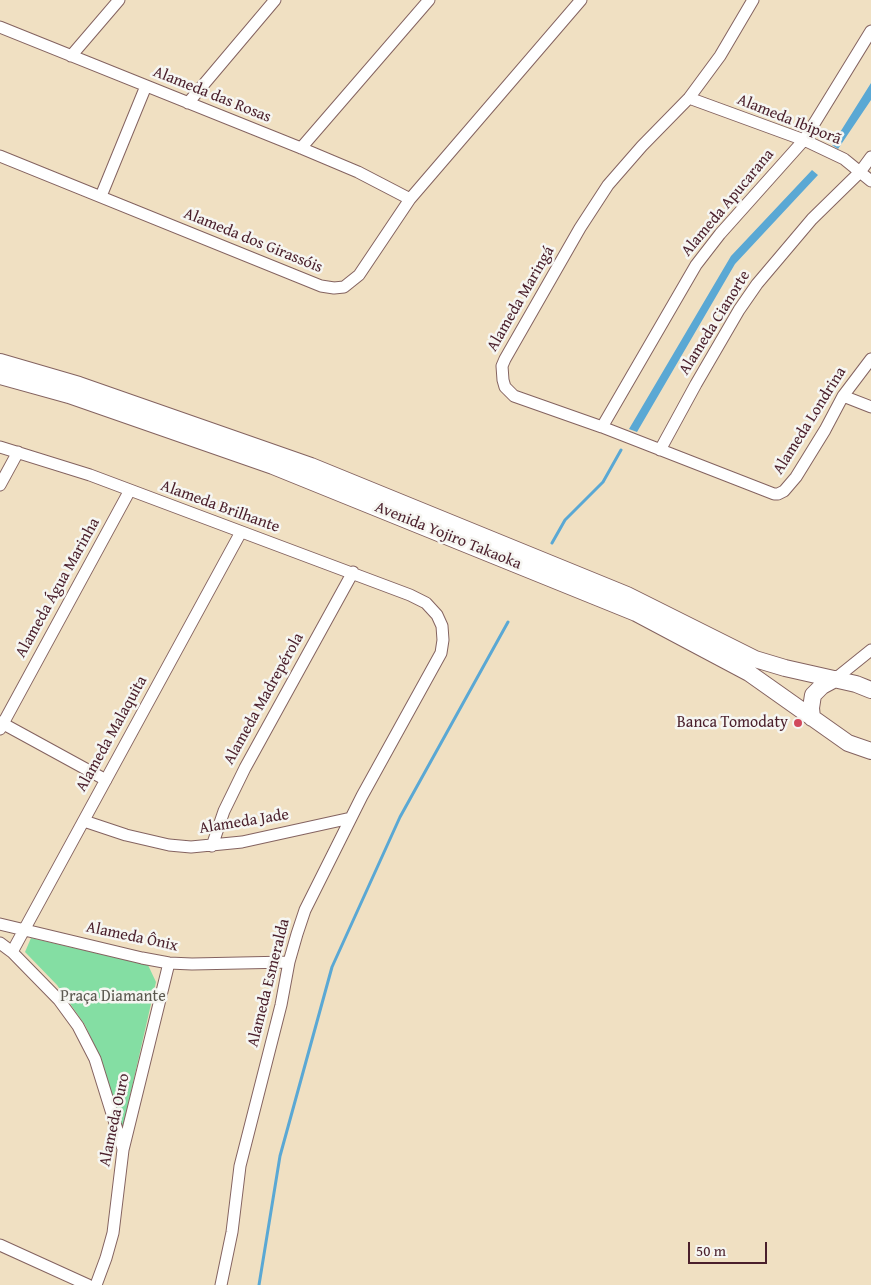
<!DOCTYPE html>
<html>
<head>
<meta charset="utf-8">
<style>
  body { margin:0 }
  #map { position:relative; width:871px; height:1285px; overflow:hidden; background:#f0e0c2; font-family:"Gentium Book Plus",serif }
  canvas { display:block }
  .scale { position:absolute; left:688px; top:1242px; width:79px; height:22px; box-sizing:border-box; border:2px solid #4a1f2b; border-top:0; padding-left:6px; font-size:15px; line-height:18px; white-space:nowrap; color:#4a1f2b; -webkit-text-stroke:4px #f6f6f2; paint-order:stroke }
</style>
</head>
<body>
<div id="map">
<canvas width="871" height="1285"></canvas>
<div class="scale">50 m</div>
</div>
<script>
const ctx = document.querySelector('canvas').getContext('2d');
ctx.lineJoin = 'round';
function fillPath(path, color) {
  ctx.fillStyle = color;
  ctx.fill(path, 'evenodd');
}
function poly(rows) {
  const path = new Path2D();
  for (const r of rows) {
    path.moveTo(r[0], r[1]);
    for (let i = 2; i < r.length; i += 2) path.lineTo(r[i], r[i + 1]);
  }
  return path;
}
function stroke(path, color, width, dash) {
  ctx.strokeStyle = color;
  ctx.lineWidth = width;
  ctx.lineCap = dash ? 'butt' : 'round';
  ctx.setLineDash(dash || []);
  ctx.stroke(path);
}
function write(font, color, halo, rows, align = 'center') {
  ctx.font = font + ' "Gentium Book Plus",serif';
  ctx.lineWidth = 5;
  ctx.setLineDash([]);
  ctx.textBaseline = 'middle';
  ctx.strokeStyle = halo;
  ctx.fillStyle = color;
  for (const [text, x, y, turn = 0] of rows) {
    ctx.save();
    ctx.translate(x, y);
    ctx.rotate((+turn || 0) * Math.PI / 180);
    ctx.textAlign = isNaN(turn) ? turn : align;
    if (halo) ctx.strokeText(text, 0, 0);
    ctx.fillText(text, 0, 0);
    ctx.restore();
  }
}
const green = poly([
  [31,938,148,965,156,982,122,1131,100,1057,85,1025,57,985,25,952]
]);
const water = poly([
  [871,83,871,100,838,149,832,145],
  [812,170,818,175,735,264,637,432,629,429,731,256]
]);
const stream = poly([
  [552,543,565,520,603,482,621,450],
  [259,1285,280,1156,332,967,400,817,508,622]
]);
const street = poly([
  [753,0,720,56,689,98,642,146,608,185,580,228,505,359,502,366,503,380,505,387,514,396,602,427,774,494,778,494,784,491,796,477,825,430,843,396,871,359],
  [0,27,301,148,358,172,410,199],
  [71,56,119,0],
  [689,98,804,140,844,159,871,181],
  [188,103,275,0],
  [301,148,429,0],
  [0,156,321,286,334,288,344,287,359,275,410,199,581,0],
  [101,196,146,86],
  [843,396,871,407],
  [602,427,696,265,720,234,804,140,871,31],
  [0,447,90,475,410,595,426,603,437,615,442,626,443,640,441,653,362,796,305,910,297,934,289,962,281,1005,240,1166,232,1232,221,1285],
  [660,450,696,384,739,310,757,284,812,219,860,172,871,157],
  [0,485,18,452],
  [835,679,871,650],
  [0,722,106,780],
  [0,729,130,490],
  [84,821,126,835,169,845,191,847,242,842,351,818],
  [212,846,224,811,245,768,353,572],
  [0,924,142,958,169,963,192,964,289,962],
  [0,943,12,952,59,1000,78,1026,95,1059,123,1149],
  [12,952,241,532],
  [0,1245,88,1285],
  [96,1285,106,1258,113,1233,123,1150,169,963]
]);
const secondary = poly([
  [0,362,79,385,311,466,627,595,755,659,785,668,856,684,871,690],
  [0,376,69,395,273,466,636,613,749,673,848,743,871,751],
  [812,718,811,708,813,695,822,686,835,679]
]);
const markers = [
  [798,723,5,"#d1495b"]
];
const streetNames = [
  ["Alameda das Rosas",212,95,22],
  ["Alameda Ibiporã",789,120,22],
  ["Alameda Apucarana",728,203,-50],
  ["Alameda dos Girassóis",253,241,22],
  ["Alameda Maringá",521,299,-60],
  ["Alameda Cianorte",715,323,-58],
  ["Alameda Londrina",810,421,-58],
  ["Alameda Brilhante",220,507,20],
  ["Avenida Yojiro Takaoka",448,536,22],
  ["Alameda Água Marinha",58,588,-61],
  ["Alameda Madrepérola",264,699,-61],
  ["Alameda Malaquita",112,734,-61],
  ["Alameda Jade",244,822,-9],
  ["Alameda Ônix",132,937,12],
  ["Alameda Esmeralda",269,983,-76],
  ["Alameda Ouro",115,1120,-78]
];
const poiNames = [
  ["Banca Tomodaty",788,723]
];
const parkNames = [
  ["Praça Diamante",113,997]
];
fillPath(green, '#84dea3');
fillPath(water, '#5aa8d4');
stroke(stream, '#5aa8d4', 3);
stroke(street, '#846360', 13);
stroke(secondary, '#846360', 18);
stroke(street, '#fff', 11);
stroke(secondary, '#fff', 16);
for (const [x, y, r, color] of markers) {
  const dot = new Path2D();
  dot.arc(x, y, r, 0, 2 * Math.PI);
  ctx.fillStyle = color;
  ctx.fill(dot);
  stroke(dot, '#f6f6f2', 2);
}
write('16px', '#4a1f2b', '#f6f6f2', streetNames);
write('16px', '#4a1f2b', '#f6f6f2', poiNames, 'right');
write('16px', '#5b584f', '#f6f6f2', parkNames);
</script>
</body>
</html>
